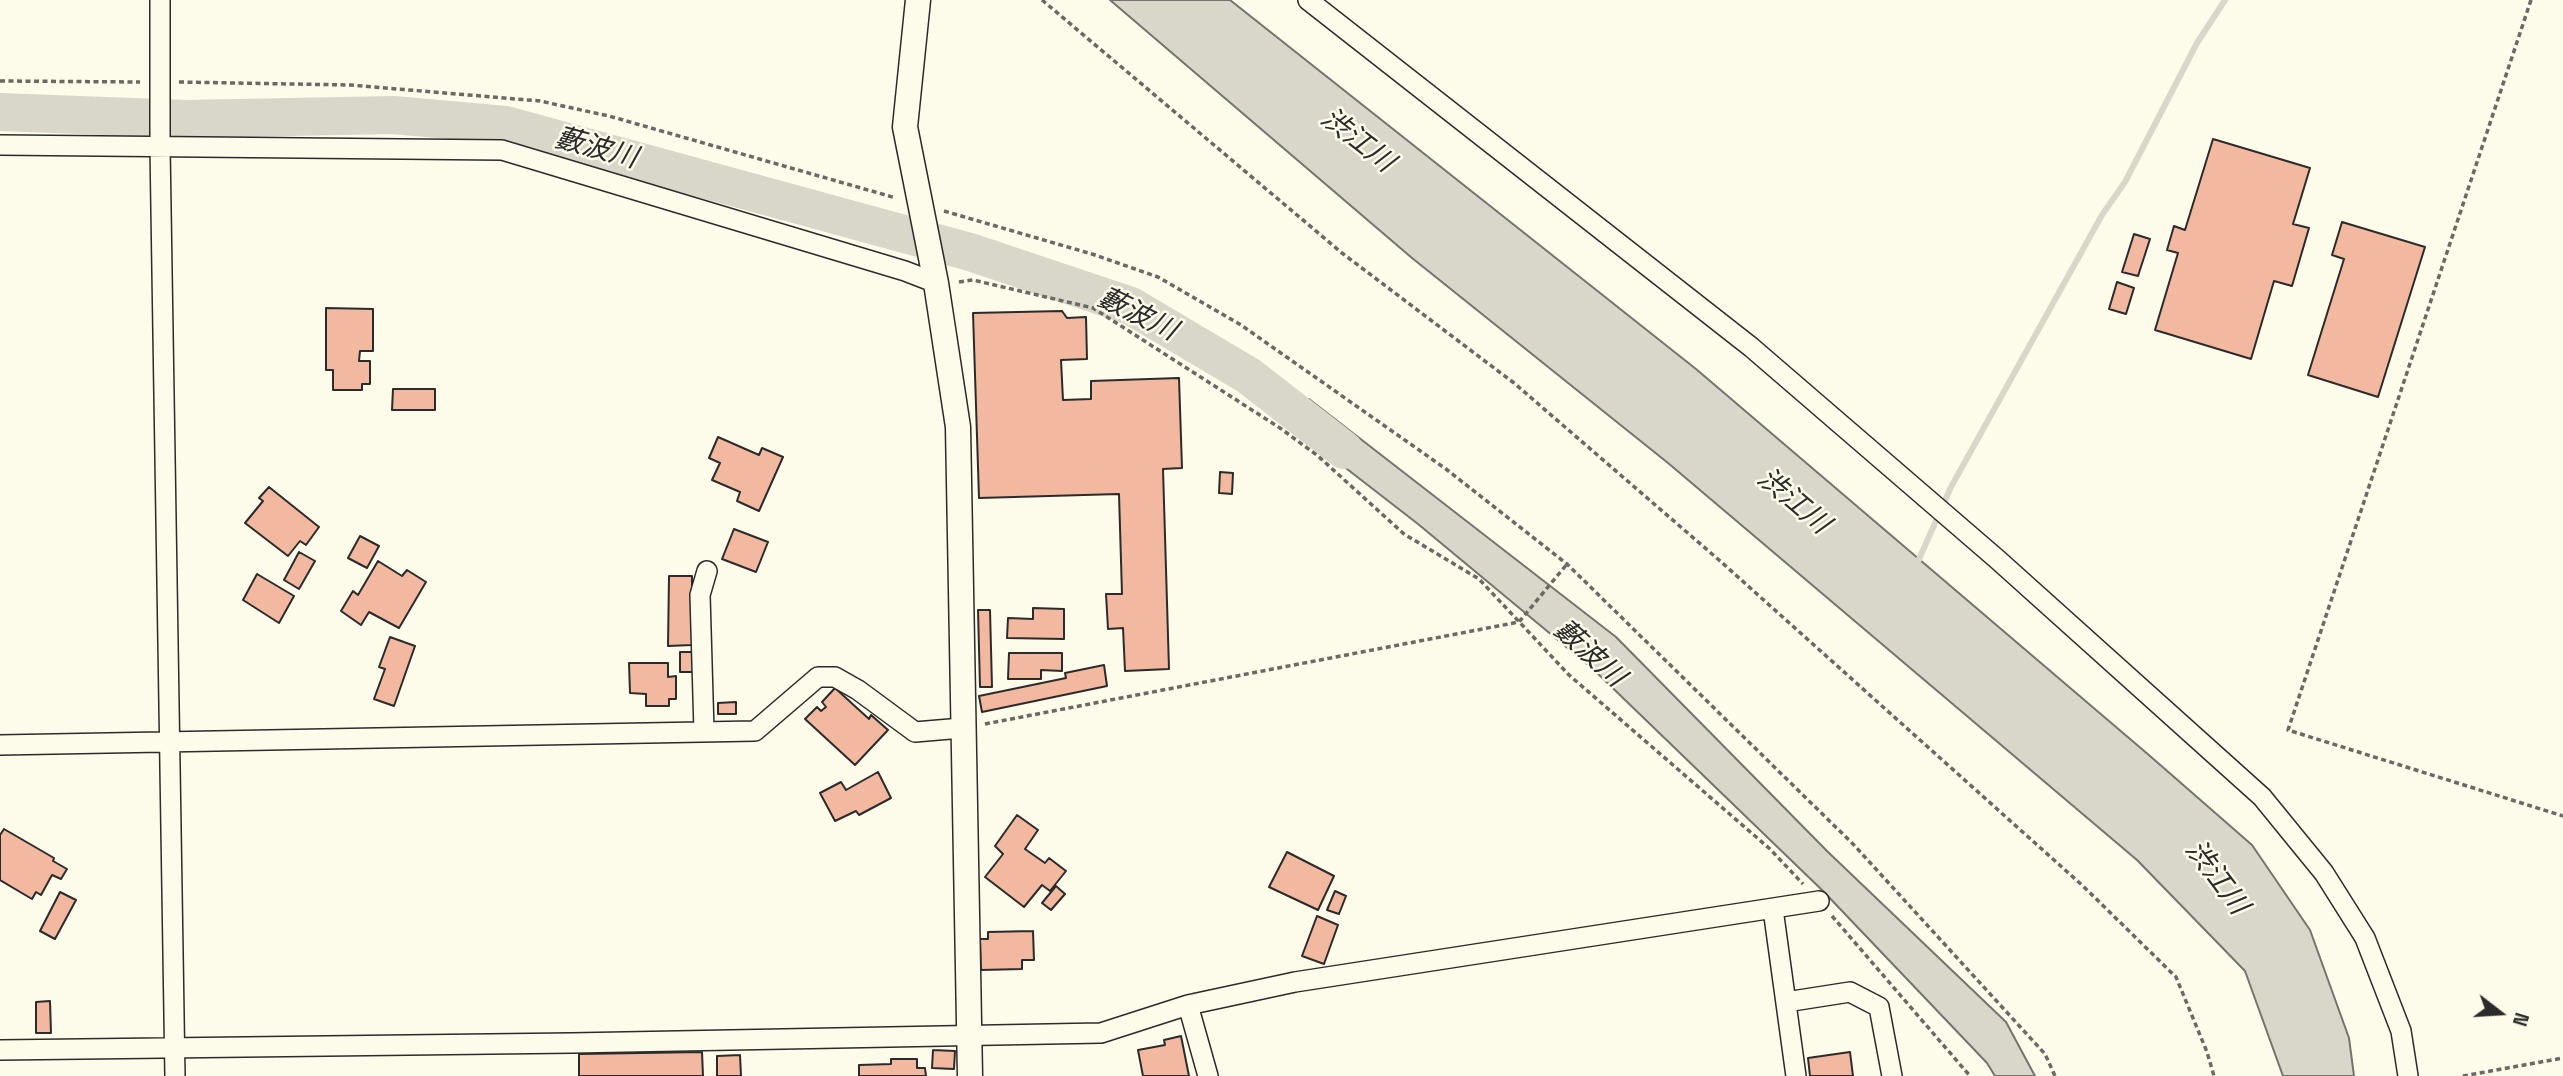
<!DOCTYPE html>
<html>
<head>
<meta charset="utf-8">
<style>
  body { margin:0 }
  #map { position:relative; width:2563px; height:1076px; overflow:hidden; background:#fdfbea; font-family:"Space Grotesk",sans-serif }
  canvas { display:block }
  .north { position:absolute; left:2465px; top:978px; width:70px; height:70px; -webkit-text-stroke:5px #fdfbea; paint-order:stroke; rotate:107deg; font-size:19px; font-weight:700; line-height:28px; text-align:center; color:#2b2b2b }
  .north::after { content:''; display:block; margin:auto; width:24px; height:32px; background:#2b2b2b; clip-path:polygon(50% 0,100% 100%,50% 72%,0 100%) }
</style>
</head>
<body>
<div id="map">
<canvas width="2563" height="1076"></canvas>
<div class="north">N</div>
</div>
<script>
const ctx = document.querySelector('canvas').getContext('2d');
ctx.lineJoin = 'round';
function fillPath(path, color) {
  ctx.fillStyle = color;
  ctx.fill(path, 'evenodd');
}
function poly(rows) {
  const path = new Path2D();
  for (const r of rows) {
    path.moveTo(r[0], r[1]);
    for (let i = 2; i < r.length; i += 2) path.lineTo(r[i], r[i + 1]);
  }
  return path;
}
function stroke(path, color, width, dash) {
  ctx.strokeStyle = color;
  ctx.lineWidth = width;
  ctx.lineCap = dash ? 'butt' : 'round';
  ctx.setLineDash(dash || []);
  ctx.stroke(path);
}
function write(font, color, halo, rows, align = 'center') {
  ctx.font = font + ' "Space Grotesk","Noto Sans JP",sans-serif';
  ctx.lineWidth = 5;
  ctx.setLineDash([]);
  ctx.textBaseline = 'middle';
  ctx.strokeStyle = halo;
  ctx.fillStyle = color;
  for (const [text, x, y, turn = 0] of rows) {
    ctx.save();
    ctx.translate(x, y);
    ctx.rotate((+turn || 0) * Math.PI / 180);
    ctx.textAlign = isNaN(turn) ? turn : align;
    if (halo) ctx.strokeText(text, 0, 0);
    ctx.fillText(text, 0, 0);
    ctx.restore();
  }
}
const water = poly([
  [1110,0,1230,0,1696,369,2150,756,2252,845,2310,930,2349,1038,2354,1076,2283,1076,2245,971,2137,860,1668,463,1412,258,1110,0],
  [1309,399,1616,637,1828,852,2006,1022,2035,1076,1995,1076,1987,1063,1823,891,1594,670,1418,524,1298,431,1309,399]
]);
const stream = poly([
  [1916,566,1951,487,2102,215,2125,182,2197,43,2225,0]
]);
const river = poly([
  [0,112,186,119,393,115,506,125,970,252,1131,306,1249,376,1344,450]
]);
const building = poly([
  [2213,139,2310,168,2293,224,2309,228,2292,286,2274,281,2251,359,2155,330,2178,253,2167,250,2174,226,2185,230,2213,139],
  [2342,222,2425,247,2378,397,2308,375,2344,259,2332,255,2342,222],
  [2134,234,2150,239,2138,276,2122,272,2134,234],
  [2117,282,2134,288,2126,314,2109,309,2117,282],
  [326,308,373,309,373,351,360,351,359,361,370,361,370,384,362,384,362,390,333,390,333,370,326,370,326,308],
  [1062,311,1067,318,1086,317,1087,359,1061,360,1063,400,1091,399,1091,381,1179,378,1182,468,1163,469,1169,669,1125,671,1123,628,1108,629,1106,594,1122,594,1119,494,979,498,973,313,1062,311],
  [393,389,435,389,435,410,392,410,393,389],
  [718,437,759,455,762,448,783,457,759,511,737,501,740,492,712,480,720,463,709,458,718,437],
  [1220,472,1233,473,1232,494,1219,493,1220,472],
  [269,487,319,527,306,545,300,541,288,556,245,523,263,501,259,498,269,487],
  [734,529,768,542,756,572,722,559,734,529],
  [360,536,379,546,367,568,348,558,360,536],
  [299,552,315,561,299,589,284,580,299,552],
  [378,561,402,576,407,570,426,582,399,628,369,612,361,625,341,611,353,591,358,595,378,561],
  [257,574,294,596,279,623,243,600,257,574],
  [669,576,692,576,692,645,668,646,669,576],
  [1033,608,1064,609,1064,639,1007,638,1008,618,1033,619,1033,608],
  [978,610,990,610,992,687,980,687,978,610],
  [390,637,415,646,394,706,374,699,385,669,379,667,390,637],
  [680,652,696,652,696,672,680,672,680,652],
  [1009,653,1062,653,1062,671,1041,670,1041,679,1008,679,1009,653],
  [629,663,668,663,668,677,676,676,676,699,669,699,669,706,646,706,646,694,630,693,629,663],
  [1104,665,1107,686,982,712,979,696,1066,678,1065,673,1104,665],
  [835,688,869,719,871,715,888,730,855,765,805,719,817,707,821,711,826,707,822,702,835,688],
  [736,702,736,714,718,714,718,703,736,702],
  [878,772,891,798,859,815,856,811,835,821,820,793,841,782,846,790,878,772],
  [1017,815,1038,830,1025,849,1045,863,1049,858,1066,871,1050,891,1042,885,1024,907,985,877,1003,854,995,846,1017,815],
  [4,829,54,858,53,861,67,869,61,879,52,875,41,895,36,892,32,899,0,880,0,835,4,829],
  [1287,852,1334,876,1318,910,1269,887,1287,852],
  [1056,886,1065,894,1051,910,1042,903,1056,886],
  [1335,891,1346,896,1339,914,1327,910,1335,891],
  [60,892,76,900,55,939,40,931,60,892],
  [1317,916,1338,925,1324,964,1302,956,1317,916],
  [1033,931,1034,960,1022,960,1022,969,981,970,980,939,988,939,988,932,1033,931],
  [50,1001,51,1033,36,1033,36,1002,50,1001],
  [1181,1036,1189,1076,1143,1076,1138,1050,1165,1045,1164,1040,1181,1036],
  [933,1050,955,1051,954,1069,932,1068,933,1050],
  [702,1052,703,1076,579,1076,579,1054,702,1052],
  [1850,1052,1853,1076,1810,1076,1808,1058,1850,1052],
  [740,1055,741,1076,717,1076,717,1056,740,1055],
  [891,1059,917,1059,917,1068,925,1068,926,1076,859,1076,859,1065,891,1064,891,1059]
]);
const path = poly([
  [1042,0,1342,253,1514,383,1719,560,2083,886,2176,977,2207,1052,2214,1076],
  [2531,0,2288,730,2563,816],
  [0,81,140,82],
  [179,82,350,85,540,101,609,116,896,198],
  [944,211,1092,254,1158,277,1241,325,1446,469,1567,564,1853,844,2045,1054,2055,1076],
  [959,282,973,280,1093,308,1280,428,1318,456,1404,534,1479,579,1569,675,1770,849,1803,884],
  [985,724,1519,622,1567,564],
  [1832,916,1970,1076],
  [2463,1076,2563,1058]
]);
const minor = poly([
  [160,0,160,147,175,1076],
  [1308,0,1751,347,1997,559,2262,797,2324,873,2365,938,2401,1031,2408,1076],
  [0,145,502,150,905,271,936,283],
  [704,731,700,595,707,571],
  [0,745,755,731,818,677,835,677,858,690,915,732,962,728],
  [1773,909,1796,1076],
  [1786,1002,1850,992,1879,1007,1892,1076],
  [1188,1005,1208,1076],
  [0,1050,572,1043,1101,1033,1188,1005,1295,982,1819,901]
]);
const tertiary = poly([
  [918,0,905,127,936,283,958,427,970,1076]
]);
const waterNames = [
  ["渋江川",1357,141,38],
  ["藪波川",596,149,15],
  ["藪波川",1137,315,26],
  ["渋江川",1793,502,40],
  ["藪波川",1589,654,42],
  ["渋江川",2216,878,53]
];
fillPath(water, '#d8d7c9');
stroke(water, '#74746e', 2);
stroke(stream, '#d8d7c9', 6);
stroke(river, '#d8d7c9', 38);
fillPath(building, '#f2b8a0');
stroke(building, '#2b2b2b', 2);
stroke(minor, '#2b2b2b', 22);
stroke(tertiary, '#2b2b2b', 27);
stroke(path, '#6a6964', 3.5, [5, 3.5]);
stroke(minor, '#fdfbea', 19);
stroke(tertiary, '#fdfbea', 24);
write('italic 28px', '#2b2b2b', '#fdfbea', waterNames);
</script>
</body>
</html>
